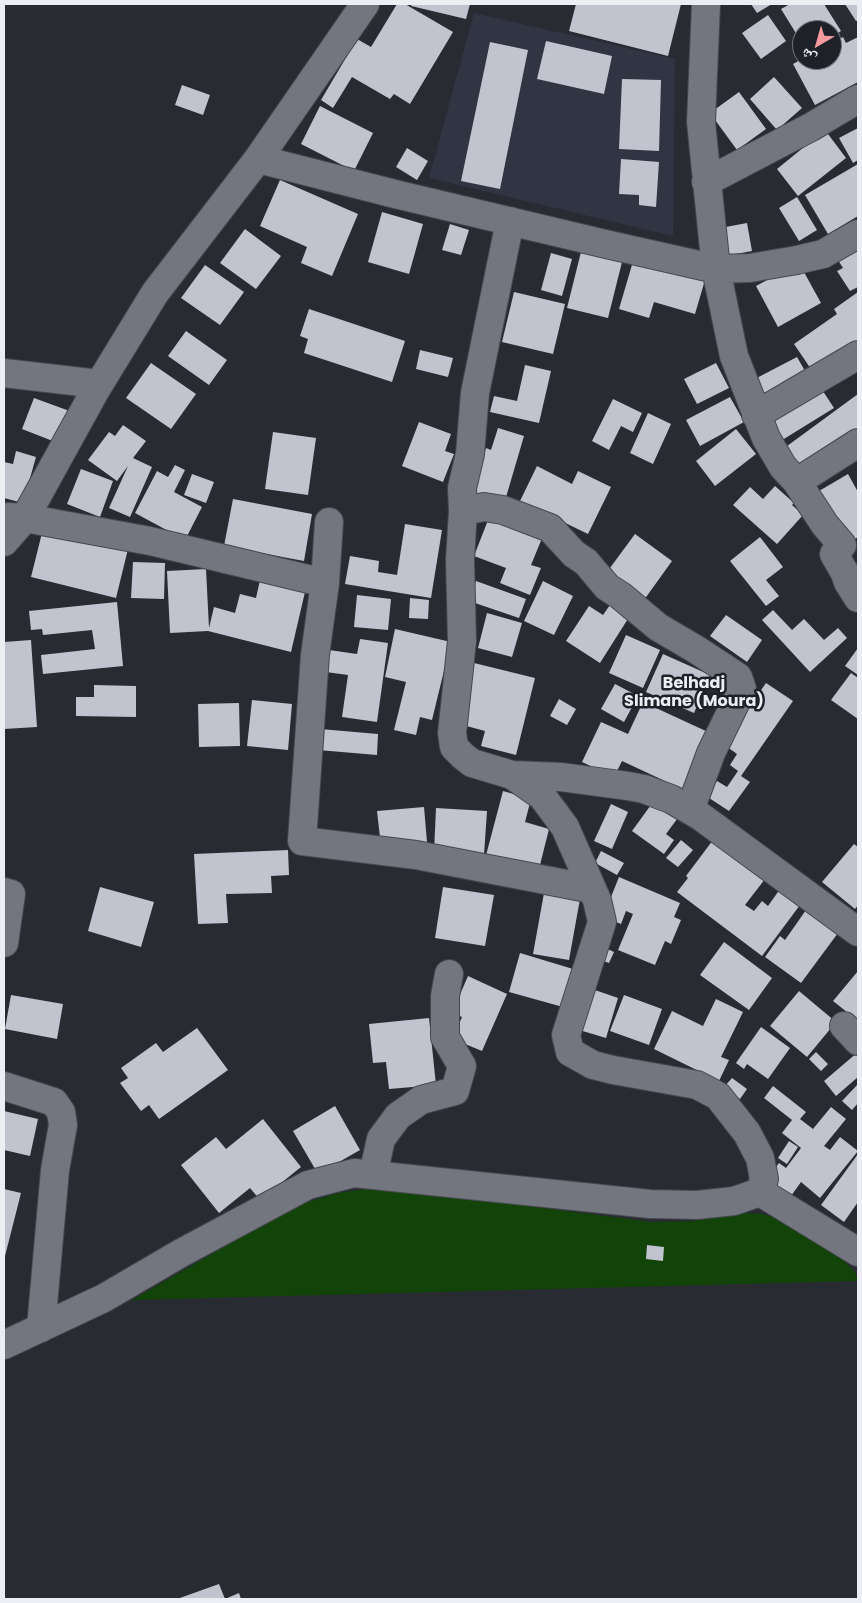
<!DOCTYPE html>
<html>
<head>
<meta charset="utf-8">
<style>
  body { margin:0 }
  #map { position:relative; width:862px; height:1603px; overflow:hidden; background:#292b33; font-family:Poppins,"Noto Naskh Arabic",sans-serif }
  canvas { display:block }
  .frame { position:absolute; inset:0; border:5px solid #eceef3; pointer-events:none }
  .north { position:absolute; left:792px; top:20px; width:50px; height:50px; box-sizing:border-box; background:#1f2129; border:1px solid #71737a; border-radius:50%; rotate:218deg; font-size:14px; font-weight:700; line-height:20px; text-align:center; color:#eceef3 }
  .north::after { content:''; display:block; margin:auto; width:18px; height:22px; background:#f59b9d; clip-path:polygon(50% 0,100% 100%,50% 72%,0 100%) }
</style>
</head>
<body>
<div id="map">
<canvas width="862" height="1603"></canvas>
<div class="frame"></div>
<div class="north">ش</div>
</div>
<script>
const ctx = document.querySelector('canvas').getContext('2d');
ctx.lineJoin = 'round';
function fillPath(path, color) {
  ctx.fillStyle = color;
  ctx.fill(path, 'evenodd');
}
function poly(rows) {
  const path = new Path2D();
  for (const r of rows) {
    path.moveTo(r[0], r[1]);
    for (let i = 2; i < r.length; i += 2) path.lineTo(r[i], r[i + 1]);
  }
  return path;
}
function stroke(path, color, width, dash) {
  ctx.strokeStyle = color;
  ctx.lineWidth = width;
  ctx.lineCap = dash ? 'butt' : 'round';
  ctx.setLineDash(dash || []);
  ctx.stroke(path);
}
function write(font, color, halo, rows, align = 'center') {
  ctx.font = font + ' Poppins,sans-serif';
  ctx.lineWidth = 5;
  ctx.setLineDash([]);
  ctx.textBaseline = 'middle';
  ctx.strokeStyle = halo;
  ctx.fillStyle = color;
  for (const [text, x, y, turn = 0] of rows) {
    ctx.save();
    ctx.translate(x, y);
    ctx.rotate((+turn || 0) * Math.PI / 180);
    ctx.textAlign = isNaN(turn) ? turn : align;
    if (halo) ctx.strokeText(text, 0, 0);
    ctx.fillText(text, 0, 0);
    ctx.restore();
  }
}
const built = poly([
  [474,13,675,59,673,236,429,178]
]);
const green = poly([
  [381,1187,652,1222,694,1221,742,1213,764,1214,795,1226,837,1254,855,1272,858,1281,132,1300,295,1206,338,1193]
]);
const building = poly([
  [397,4,405,4,453,32,410,104,394,94,390,99,352,77,333,108,321,100,357,39,371,47],
  [412,4,470,4,466,19,411,6],
  [576,4,681,4,668,56,569,31],
  [751,4,772,4,757,13],
  [790,4,824,4,841,31,832,37,832,30,802,30,802,43,781,9],
  [845,4,858,4,858,20,856,21],
  [768,15,786,41,761,59,742,33],
  [843,37,846,43,858,37,858,82,815,105,793,64,802,59,802,60,832,60,832,43],
  [546,41,612,56,604,94,537,79],
  [490,42,528,50,500,189,461,181],
  [774,77,802,108,777,130,750,99],
  [622,79,661,80,659,151,619,149],
  [182,85,210,95,203,115,175,105],
  [739,92,766,129,737,150,710,113],
  [320,106,373,133,354,171,301,144],
  [858,128,858,160,853,163,839,138],
  [825,130,846,158,798,196,777,169],
  [407,148,428,161,417,180,396,167],
  [621,159,659,162,656,207,639,205,639,195,619,194],
  [858,164,858,216,828,234,805,195],
  [280,180,358,214,332,276,301,263,307,247,260,226],
  [797,197,817,230,799,241,779,208],
  [382,212,423,224,409,274,368,262],
  [747,223,752,251,720,257,715,229],
  [450,224,469,230,461,255,442,250],
  [245,229,281,256,256,289,220,263],
  [858,240,858,287,850,291,837,271,843,268,834,254],
  [583,244,624,254,608,318,567,308],
  [551,253,572,259,562,296,541,290],
  [634,258,705,280,695,314,654,302,649,318,619,309],
  [799,263,821,303,778,327,756,286],
  [205,265,244,292,220,325,181,298],
  [514,292,565,304,553,354,502,342],
  [858,292,858,345,815,375,794,344,837,314,834,309],
  [309,309,405,341,392,382,304,353,308,339,300,336],
  [186,331,227,360,209,385,168,356],
  [420,350,453,358,448,377,416,369],
  [797,357,805,371,759,396,751,381],
  [151,363,196,394,171,429,126,398],
  [716,363,729,388,697,404,684,379],
  [525,365,551,371,539,423,490,412,494,396,517,401],
  [817,382,834,408,779,442,763,415],
  [858,394,858,432,801,474,783,449],
  [730,397,744,422,700,446,686,420],
  [34,398,75,413,63,445,22,429],
  [613,399,642,413,633,432,621,426,609,450,592,441],
  [648,413,671,424,653,464,630,453],
  [419,422,451,434,445,451,454,454,443,482,402,466],
  [123,425,146,441,133,458,152,467,130,517,109,508,128,466,117,481,88,460,109,432,115,436],
  [498,428,524,436,504,504,472,494,486,448,491,450],
  [736,429,756,454,715,486,696,461],
  [273,432,316,438,308,495,265,489],
  [16,451,36,457,23,503,4,498,4,462,13,464],
  [175,465,185,470,174,492,202,507,185,540,135,513,157,471,168,477],
  [537,466,572,484,578,471,611,487,588,534,520,501],
  [81,469,113,481,100,517,67,504],
  [192,474,214,482,206,503,184,495],
  [848,474,858,492,858,537,850,542,819,491],
  [775,486,794,503,792,505,803,515,777,544,733,505,750,487,763,499],
  [233,499,312,514,304,561,224,546],
  [492,510,545,531,531,565,541,568,530,595,500,583,506,568,474,556],
  [405,524,442,530,431,598,345,584,350,556,379,561,378,572,397,575],
  [43,529,128,549,116,598,31,577],
  [635,534,672,561,644,600,607,572],
  [760,537,783,567,766,580,779,596,766,606,730,561],
  [133,562,165,563,164,599,131,598],
  [206,569,209,628,214,607,235,613,240,594,256,598,260,580,305,592,291,652,208,631,170,633,167,571],
  [476,581,526,599,519,618,469,601],
  [543,581,573,596,554,635,524,621],
  [357,595,391,599,388,630,354,627],
  [410,598,429,600,428,619,409,618],
  [117,602,123,666,43,674,41,655,95,649,92,630,43,635,42,629,31,630,29,611],
  [612,602,631,614,600,663,566,641,589,606,603,615],
  [773,610,792,630,804,619,824,640,838,628,847,638,810,672,762,620],
  [487,613,522,623,512,657,478,648],
  [726,615,762,640,747,662,710,636],
  [395,629,451,642,432,720,420,717,416,735,394,730,406,682,385,677],
  [626,635,660,650,643,688,609,673],
  [360,639,388,643,377,722,342,717,348,675,326,672,329,650,357,654],
  [31,640,37,727,4,729,4,642],
  [858,648,858,675,845,666],
  [663,654,710,675,694,713,646,692],
  [474,663,535,678,516,755,481,746,485,731,459,724],
  [851,673,858,678,858,719,831,700],
  [766,683,793,701,741,776,750,782,729,811,706,796,717,781,727,787,738,771,730,765,737,754,723,744],
  [615,684,638,696,624,722,601,709],
  [94,685,136,686,136,717,76,716,76,697,94,697],
  [559,699,576,709,567,725,550,716],
  [252,700,292,704,288,750,247,746],
  [643,702,708,732,682,789,622,761,614,777,582,762,601,722,628,734],
  [239,703,240,746,199,747,198,704],
  [320,729,378,734,377,755,318,750],
  [503,791,531,799,525,822,549,829,538,873,485,859],
  [656,798,680,815,666,834,674,840,664,854,632,831],
  [611,804,628,812,612,849,594,841],
  [424,807,427,842,381,846,377,811],
  [436,808,487,811,484,855,434,852],
  [681,840,693,850,678,867,666,858],
  [713,840,765,879,745,905,754,911,762,901,768,906,780,889,800,905,762,956,677,892,688,878,686,876],
  [854,844,858,847,858,905,855,909,822,882],
  [288,850,289,875,271,876,272,893,226,894,228,923,198,924,194,854],
  [601,851,624,863,617,875,595,863],
  [619,877,680,903,674,917,681,920,671,944,665,941,655,965,618,950,633,914,626,911,621,924,603,917],
  [100,887,154,902,141,947,88,931],
  [443,887,494,895,485,946,435,938],
  [544,893,580,899,569,960,533,954],
  [806,910,838,933,801,983,765,957,780,936,785,940],
  [724,942,772,978,749,1010,700,975],
  [601,946,614,952,609,963,596,958],
  [520,953,573,969,563,1007,509,992],
  [858,971,858,1019,857,1020,833,1001],
  [468,976,507,994,482,1051,453,1039,462,1017,452,1013],
  [589,988,618,998,606,1038,576,1029],
  [799,991,836,1022,807,1057,770,1026],
  [11,995,63,1004,57,1039,5,1029],
  [624,995,662,1009,649,1045,610,1031],
  [716,999,743,1012,721,1057,729,1060,719,1081,654,1049,672,1011,703,1026],
  [429,1018,436,1085,389,1089,386,1062,373,1063,369,1024],
  [761,1027,790,1048,768,1079,747,1064,744,1069,736,1063],
  [197,1028,228,1070,159,1119,149,1105,141,1111,120,1083,128,1078,121,1068,156,1043,163,1052],
  [816,1052,828,1064,821,1071,809,1059],
  [858,1052,858,1077,836,1096,824,1081],
  [732,1078,747,1089,740,1099,724,1087],
  [858,1084,858,1103,852,1110,842,1101],
  [773,1086,806,1112,800,1119,813,1129,831,1107,846,1119,824,1146,830,1150,840,1137,858,1151,820,1198,801,1182,791,1196,767,1179,779,1163,786,1168,801,1148,782,1133,792,1120,764,1098],
  [335,1106,360,1150,318,1174,293,1131],
  [4,1111,38,1119,30,1156,4,1150],
  [263,1119,301,1167,260,1200,250,1188,219,1213,181,1165,216,1137,226,1149],
  [789,1141,798,1147,787,1164,778,1158],
  [858,1154,858,1202,844,1222,821,1205],
  [4,1189,21,1193,4,1260],
  [647,1245,664,1247,663,1261,646,1259],
  [219,1584,225,1599,239,1593,241,1599,177,1599]
]);
const minor = poly([
  [706,4,701,122,716,269,734,356,766,438,783,467,797,482,825,525,842,545,834,554,845,573,848,582,858,598],
  [258,159,399,195,610,245,716,269,750,268,797,260,823,254,858,234],
  [706,182,811,127,858,99],
  [4,373,99,384],
  [756,415,858,355],
  [797,482,858,443],
  [463,511,484,507,503,510,550,528,574,554,586,562,607,587,621,596,658,627,697,650,738,677,742,689,711,753,690,810],
  [8,517,25,518,150,541,325,583],
  [329,522,325,583,315,655,302,841,416,855,592,889],
  [4,542,25,518,95,391,155,293,258,159,365,4],
  [512,775,561,777,628,786,644,789,671,799,700,816,858,932],
  [4,892,11,894,4,943],
  [844,1026,858,1041],
  [4,1086,54,1102,61,1112,63,1125,55,1170,41,1328],
  [373,1175,381,1139,398,1116,421,1100,455,1091,462,1066,445,1037,445,996,449,974],
  [760,1192,858,1252],
  [4,1345,104,1298,181,1253,308,1185,354,1173,650,1204,697,1205,734,1201,760,1192,764,1179,760,1158,747,1133,718,1096,697,1085,613,1070,593,1065,570,1052,566,1035,602,922,597,900,565,827,542,796,512,775,472,763,463,756,454,747,452,733,462,641,460,560,463,511,462,488,470,454,475,393,510,221]
]);
const quarterNames = [
  ["Belhadj",694,684],
  ["Slimane (Moura)",694,702]
];
fillPath(built, '#313442');
fillPath(green, '#124309');
fillPath(building, '#c1c4ce');
stroke(minor, '#46484e', 30);
stroke(minor, '#73767f', 28);
write('bold 16px', '#eceef3', '#1f2129', quarterNames);
</script>
</body>
</html>
